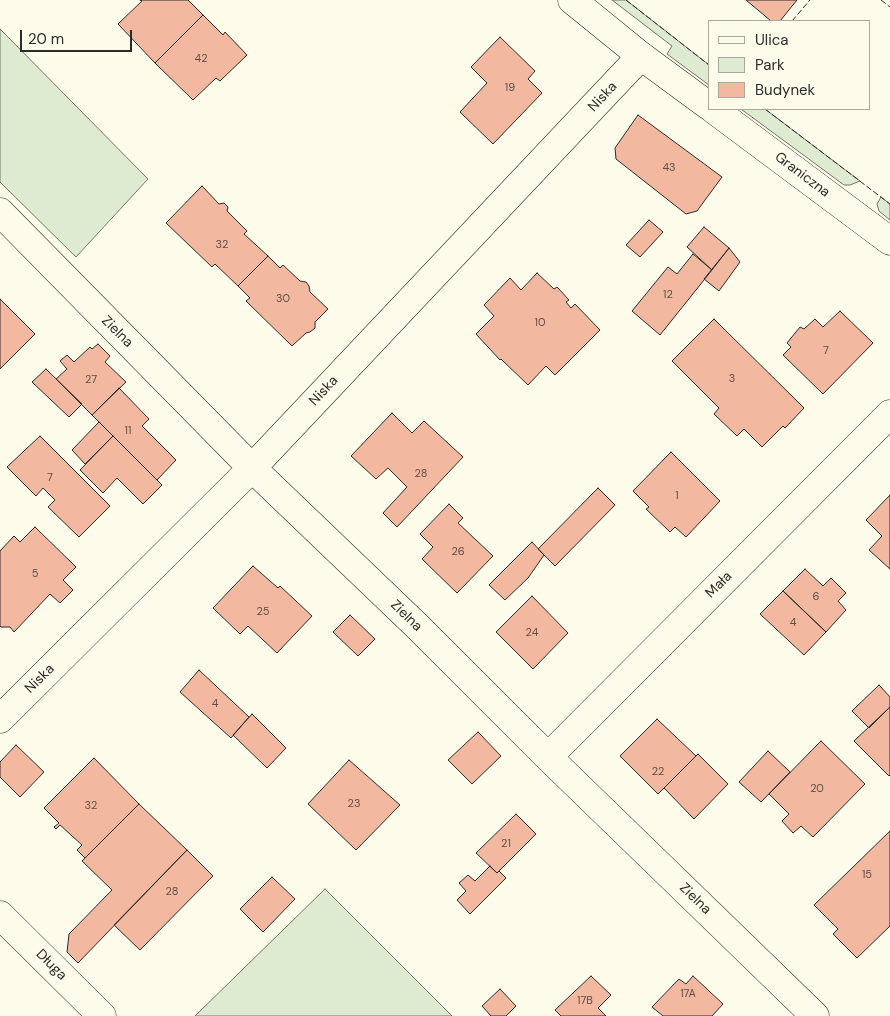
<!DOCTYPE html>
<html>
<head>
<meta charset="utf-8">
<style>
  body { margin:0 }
  #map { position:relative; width:890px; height:1016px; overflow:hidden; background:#fdfbea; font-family:"DM Sans",sans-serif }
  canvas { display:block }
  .legend { position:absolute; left:708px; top:20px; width:162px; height:90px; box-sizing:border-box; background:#fdfbea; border:1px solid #a9a89e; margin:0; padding:6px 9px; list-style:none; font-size:15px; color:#2b2b2b }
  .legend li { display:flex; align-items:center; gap:10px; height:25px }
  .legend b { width:25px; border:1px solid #a9a89e }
  .scale { position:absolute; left:20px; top:30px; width:112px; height:22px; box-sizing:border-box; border:2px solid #2b2b2b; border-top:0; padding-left:6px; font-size:15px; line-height:18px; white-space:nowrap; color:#2b2b2b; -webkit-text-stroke:4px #fdfbea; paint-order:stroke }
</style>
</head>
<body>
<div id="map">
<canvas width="890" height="1016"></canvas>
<ul class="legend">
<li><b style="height:6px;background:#fdfbea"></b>Ulica</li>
<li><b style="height:14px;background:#deebd1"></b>Park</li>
<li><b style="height:14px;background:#f2b8a0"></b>Budynek</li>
</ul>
<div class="scale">20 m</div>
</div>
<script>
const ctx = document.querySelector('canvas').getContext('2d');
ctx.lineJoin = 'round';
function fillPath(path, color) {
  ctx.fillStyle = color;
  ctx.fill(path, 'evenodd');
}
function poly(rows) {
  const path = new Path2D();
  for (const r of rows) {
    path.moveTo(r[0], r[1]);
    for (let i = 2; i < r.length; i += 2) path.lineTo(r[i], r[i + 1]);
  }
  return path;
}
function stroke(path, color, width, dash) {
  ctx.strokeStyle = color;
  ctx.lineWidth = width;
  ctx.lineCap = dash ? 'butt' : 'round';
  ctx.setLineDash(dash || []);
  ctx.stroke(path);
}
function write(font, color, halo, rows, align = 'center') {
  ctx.font = font + ' "DM Sans",sans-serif';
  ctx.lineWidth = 4;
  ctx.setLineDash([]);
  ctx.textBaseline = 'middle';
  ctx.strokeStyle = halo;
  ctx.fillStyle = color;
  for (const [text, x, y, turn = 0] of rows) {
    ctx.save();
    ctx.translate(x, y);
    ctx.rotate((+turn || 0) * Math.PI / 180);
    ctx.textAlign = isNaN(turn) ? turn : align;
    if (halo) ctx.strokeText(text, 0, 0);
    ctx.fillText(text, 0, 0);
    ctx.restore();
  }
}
const green = poly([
  [612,0,626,0,709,65,709,85,667,54,672,46,612,0],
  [0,29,148,179,76,257,0,182,0,29],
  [741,109,765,109,860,181,850,185,844,185,741,109],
  [881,197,890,204,890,220,879,211,877,204,881,197],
  [325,889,452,1016,195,1016,325,889]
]);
const building = poly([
  [140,0,188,0,203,15,155,63,118,24,142,1,140,0],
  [746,0,797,0,780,21,771,21,746,0],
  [203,15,223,35,225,32,247,55,220,81,216,78,193,100,155,63,203,15],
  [500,37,535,71,528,79,542,93,493,144,460,112,487,83,471,67,500,37],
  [638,115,722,177,697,211,686,214,616,159,615,148,638,115],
  [202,186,219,204,224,203,228,207,227,211,247,231,244,234,268,256,238,286,215,264,212,267,166,223,202,186],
  [649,220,663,232,640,257,626,245,649,220],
  [704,227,729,248,712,270,687,247,704,227],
  [729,248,740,262,719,291,704,279,729,248],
  [693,254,712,270,660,335,632,311,668,267,677,274,693,254],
  [268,256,280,268,283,265,300,281,306,282,309,286,310,292,328,309,315,322,315,328,310,332,306,333,292,346,246,301,250,298,238,286,268,256],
  [537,273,554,289,557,287,569,300,566,302,571,308,575,304,600,330,555,375,546,366,528,385,501,359,500,360,476,334,494,316,484,305,510,278,521,290,537,273],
  [0,299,35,334,0,369,0,299],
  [840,311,873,343,823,394,783,355,791,347,787,343,800,327,804,329,815,319,823,327,840,311],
  [714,319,804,408,785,428,783,426,762,447,744,429,737,436,714,414,719,408,672,361,714,319],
  [98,344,110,356,105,362,126,382,92,415,56,379,67,369,60,361,67,355,74,362,90,347,92,349,98,344],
  [46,369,82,404,69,417,32,382,46,369],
  [119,388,149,419,142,426,176,460,157,480,92,415,119,388],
  [392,413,412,433,424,421,463,457,397,527,383,513,407,487,388,468,376,479,351,456,392,413],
  [99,422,113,436,85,464,72,450,99,422],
  [40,436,110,506,79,537,48,507,55,500,43,488,36,496,7,467,40,436],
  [113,436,162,485,143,504,117,478,103,493,80,470,113,436],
  [671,452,720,501,686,537,675,527,670,532,646,509,649,507,633,491,671,452],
  [598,488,615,505,555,566,538,549,598,488],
  [890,495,890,569,869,550,882,536,866,520,890,495],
  [449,504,463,518,458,523,493,556,457,593,422,559,433,547,420,534,449,504],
  [35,527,76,567,63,580,73,590,60,603,50,594,14,632,10,627,1,627,0,626,0,551,14,536,20,542,35,527],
  [532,542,544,555,528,578,505,600,489,585,532,542],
  [253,566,278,588,280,586,312,616,277,653,248,626,240,634,213,608,253,566],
  [805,569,823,586,831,578,846,593,838,601,846,610,826,632,783,591,805,569],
  [783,591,826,632,804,655,760,614,783,591],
  [532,596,568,633,533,669,496,632,532,596],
  [350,615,375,639,358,656,333,632,350,615],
  [199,670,249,717,231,738,180,692,199,670],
  [879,685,890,697,890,707,869,728,852,711,879,685],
  [890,707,890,775,889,776,854,741,890,707],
  [252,714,286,748,267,768,233,735,252,714],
  [657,719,696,756,658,794,620,756,657,719],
  [478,732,501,756,472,784,448,760,478,732],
  [821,741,865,784,813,837,801,826,793,833,782,821,789,814,769,794,821,741],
  [16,745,44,772,20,797,0,777,0,762,16,745],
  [768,751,790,772,761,802,739,782,768,751],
  [698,754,728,784,694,819,664,788,698,754],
  [94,758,139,804,85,858,77,850,82,845,60,825,56,829,54,827,59,823,44,808,94,758],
  [349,760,400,805,356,850,308,804,349,760],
  [139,804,187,850,78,963,67,952,69,934,112,890,82,861,139,804],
  [516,814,536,834,497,873,476,853,516,814],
  [890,831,890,926,857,958,833,934,838,929,814,905,890,831],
  [187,850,213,876,140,950,114,925,187,850],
  [490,866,497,873,499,871,506,878,470,914,457,900,466,891,459,883,468,875,475,881,490,866],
  [272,877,295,899,263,932,240,909,272,877],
  [591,976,611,995,598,1008,606,1016,561,1016,555,1010,591,976],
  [693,976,723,1004,712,1016,663,1016,652,1007,679,979,686,984,693,976],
  [500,989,516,1006,506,1016,491,1016,482,1006,500,989]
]);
const street = poly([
  [0,212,252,468,418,627,548,757,815,1016],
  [0,719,252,468,641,56],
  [548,757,890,414],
  [0,915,102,1016]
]);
const secondary = poly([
  [572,0,641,56,709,106],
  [713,109,890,241]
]);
const fence = poly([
  [626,0,709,65],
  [881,0,890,7],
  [792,21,810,0],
  [765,109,890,204]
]);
const numberNames = [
  ["42",201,59],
  ["19",510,88],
  ["43",669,168],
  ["32",222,245],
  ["12",668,295],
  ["30",283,299],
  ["10",540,323],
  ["7",826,351],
  ["3",732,379],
  ["27",91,380],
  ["11",128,431],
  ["28",421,474],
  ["7",50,478],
  ["1",677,496],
  ["26",458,552],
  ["5",35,574],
  ["6",816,597],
  ["25",263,612],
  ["4",793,623],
  ["24",532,633],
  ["4",215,704],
  ["22",658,772],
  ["20",817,789],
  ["23",354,804],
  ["32",91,806],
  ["21",506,844],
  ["15",867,875],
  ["28",172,892],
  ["17A",688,994],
  ["17B",585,1001]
];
const streetNames = [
  ["Niska",603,97,-47],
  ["Graniczna",802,175,37],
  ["Zielna",117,332,45],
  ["Niska",324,391,-47],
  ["Mała",719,585,-45],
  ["Zielna",406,616,44],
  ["Niska",40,679,-45],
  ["Zielna",695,899,44],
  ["Długa",51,965,45]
];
fillPath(green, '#deebd1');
stroke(green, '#74746e', 1);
fillPath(building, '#f2b8a0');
stroke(building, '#2b2b2b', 1);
stroke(street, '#2b2b2b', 29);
stroke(secondary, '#2b2b2b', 29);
stroke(street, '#fdfbea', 28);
stroke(secondary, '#fdfbea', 28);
stroke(fence, '#2b2b2b', 1, [6, 2.5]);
write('11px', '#5d4e48', null, numberNames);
write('14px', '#2b2b2b', '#fdfbea', streetNames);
</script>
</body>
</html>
